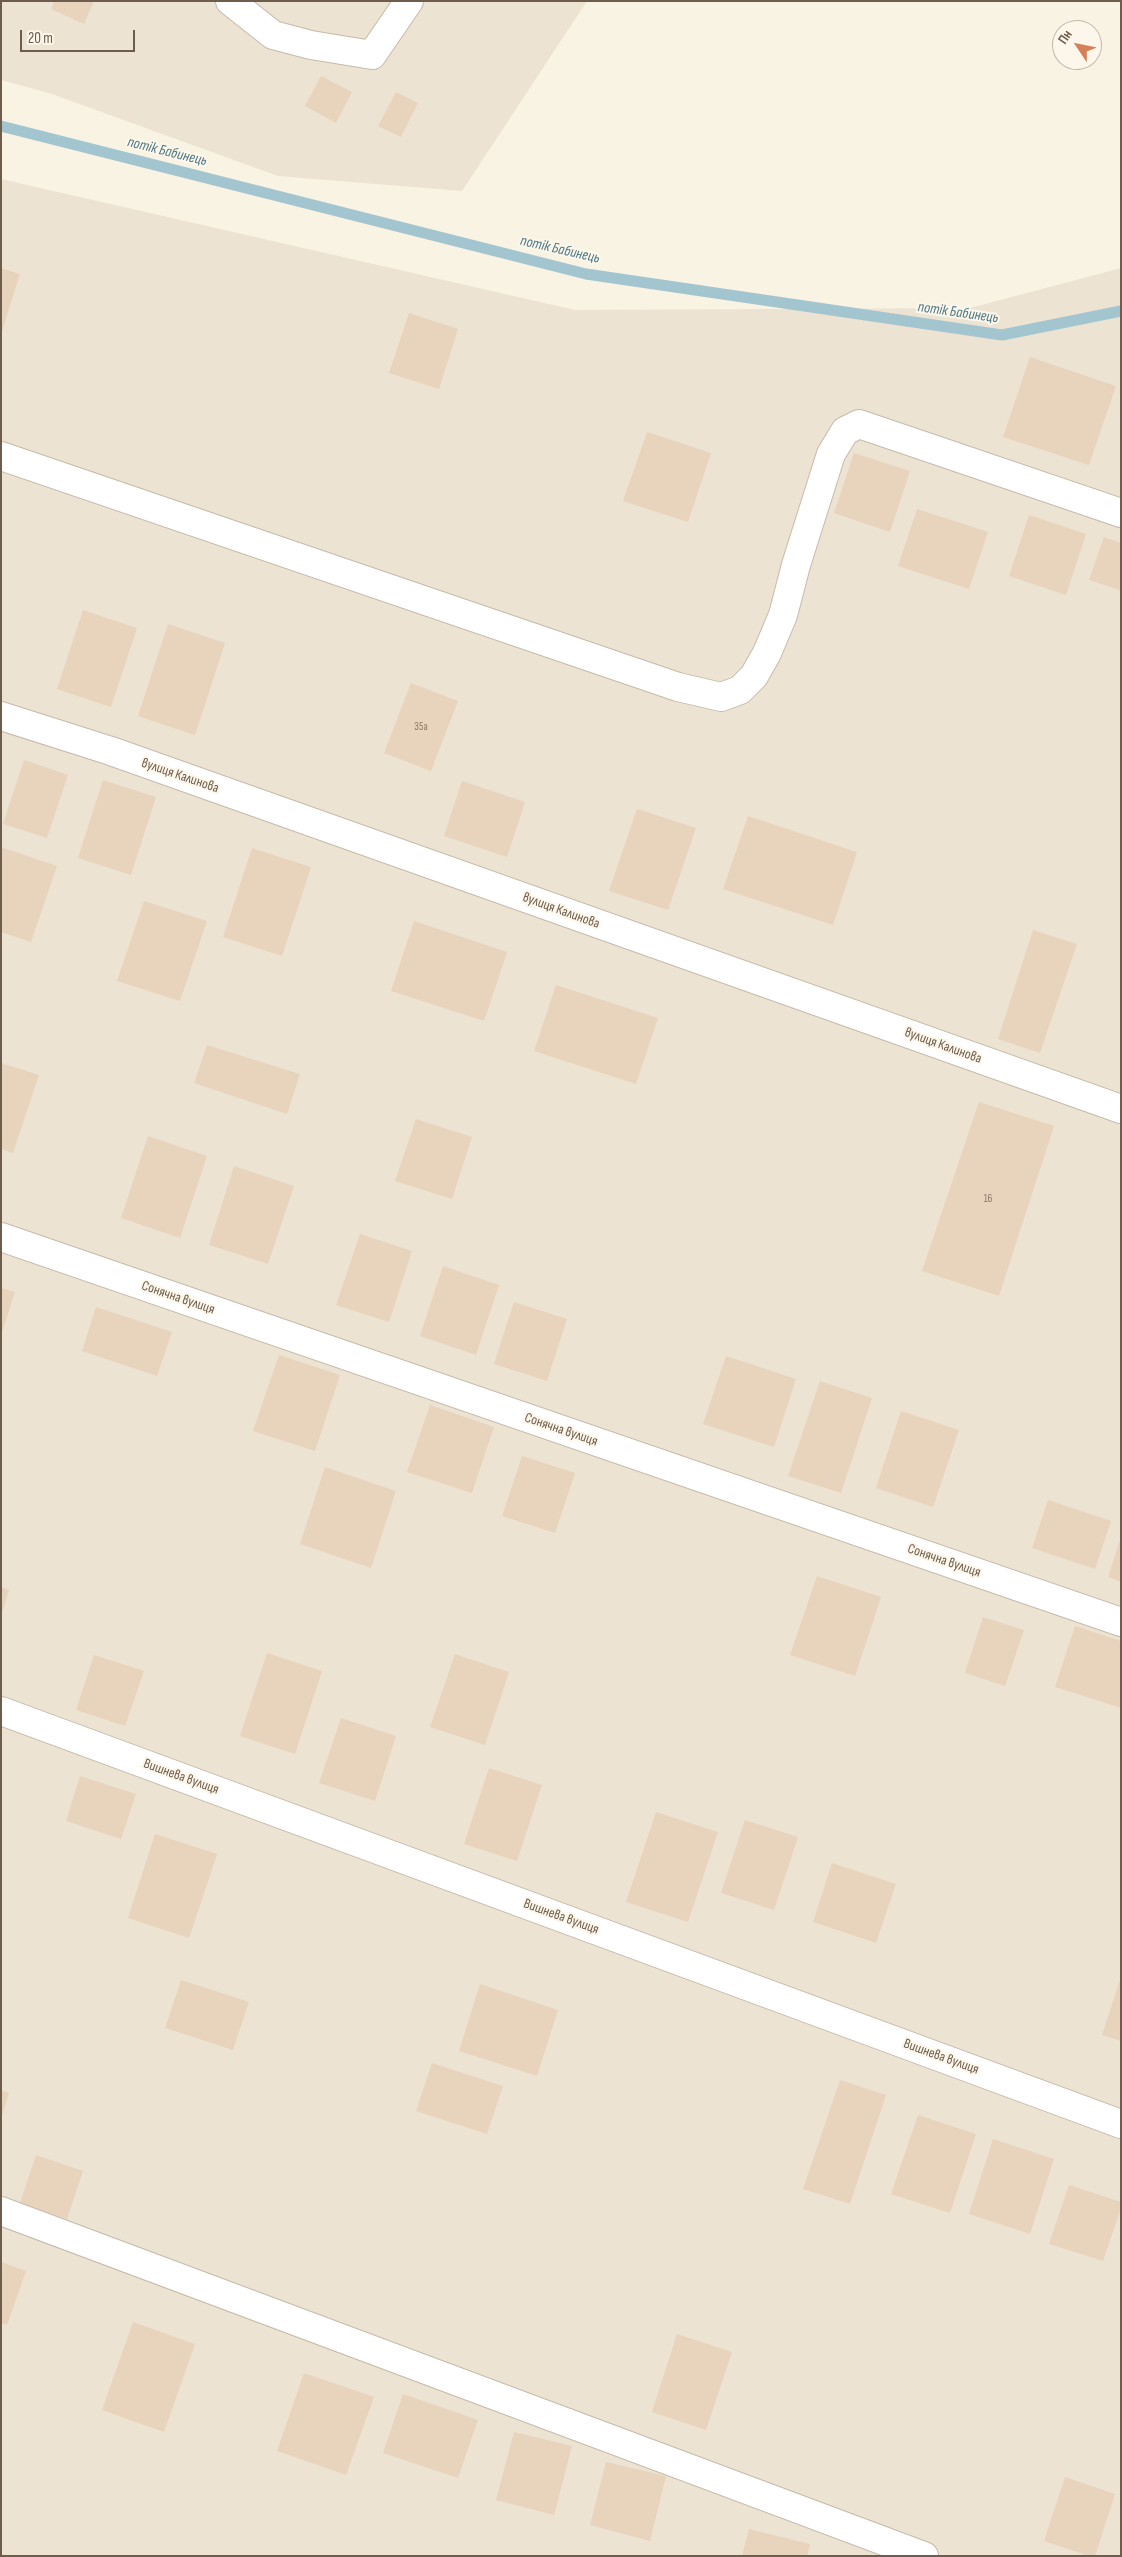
<!DOCTYPE html>
<html>
<head>
<meta charset="utf-8">
<style>
  body { margin:0 }
  #map { position:relative; width:1122px; height:2557px; overflow:hidden; background:#f9f3e4; font-family:"Sofia Sans Condensed",sans-serif }
  canvas { display:block }
  .frame { position:absolute; inset:0; border:2px solid #6e5c4d; pointer-events:none }
  .north { position:absolute; left:1052px; top:20px; width:50px; height:50px; box-sizing:border-box; background:#fcf7ea; border:1px solid #c3b9ab; border-radius:50%; rotate:304deg; font-size:14px; font-weight:700; line-height:20px; text-align:center; color:#6e5c4d }
  .north::after { content:''; display:block; margin:auto; width:18px; height:22px; background:#d48058; clip-path:polygon(50% 0,100% 100%,50% 72%,0 100%) }
  .scale { position:absolute; left:20px; top:30px; width:115px; height:22px; box-sizing:border-box; border:2px solid #6e5c4d; border-top:0; padding-left:6px; font-size:15px; line-height:18px; white-space:nowrap; color:#6e5c4d; -webkit-text-stroke:4px #fcf7ea; paint-order:stroke }
</style>
</head>
<body>
<div id="map">
<canvas width="1122" height="2557"></canvas>
<div class="frame"></div>
<div class="north">Пн</div>
<div class="scale">20 m</div>
</div>
<script>
const ctx = document.querySelector('canvas').getContext('2d');
ctx.lineJoin = 'round';
function fillPath(path, color) {
  ctx.fillStyle = color;
  ctx.fill(path, 'evenodd');
}
function poly(rows) {
  const path = new Path2D();
  for (const r of rows) {
    path.moveTo(r[0], r[1]);
    for (let i = 2; i < r.length; i += 2) path.lineTo(r[i], r[i + 1]);
  }
  return path;
}
function stroke(path, color, width, dash) {
  ctx.strokeStyle = color;
  ctx.lineWidth = width;
  ctx.lineCap = dash ? 'butt' : 'round';
  ctx.setLineDash(dash || []);
  ctx.stroke(path);
}
function write(font, color, halo, rows, align = 'center') {
  ctx.font = font + ' "Sofia Sans Condensed",sans-serif';
  ctx.lineWidth = 4;
  ctx.setLineDash([]);
  ctx.textBaseline = 'middle';
  ctx.strokeStyle = halo;
  ctx.fillStyle = color;
  for (const [text, x, y, turn = 0] of rows) {
    ctx.save();
    ctx.translate(x, y);
    ctx.rotate((+turn || 0) * Math.PI / 180);
    ctx.textAlign = isNaN(turn) ? turn : align;
    if (halo) ctx.strokeText(text, 0, 0);
    ctx.fillText(text, 0, 0);
    ctx.restore();
  }
}
const residential = poly([
  [1,1,587,1,462,191,278,176,49,93,1,80],
  [1,179,575,310,970,308,1121,268,1121,2556,1,2556]
]);
const stream = poly([
  [1,126,586,274,1002,335,1121,311]
]);
const building = poly([
  [54,1,94,1,84,24,51,9],
  [321,76,352,92,336,123,305,106],
  [396,92,418,103,401,137,378,126],
  [1,268,20,274,2,331,1,331],
  [409,313,458,329,439,389,389,373],
  [1030,357,1116,386,1089,465,1003,437],
  [647,432,711,453,688,522,623,501],
  [854,453,910,471,890,532,834,513],
  [917,509,988,532,969,589,898,566],
  [1029,515,1086,534,1066,595,1009,576],
  [1104,537,1121,543,1120,590,1089,580],
  [83,610,137,628,111,707,57,689],
  [168,624,225,643,195,735,138,716],
  [411,683,458,701,431,771,384,753],
  [24,760,68,775,47,838,3,824],
  [103,780,156,797,131,875,78,858],
  [462,781,525,802,507,857,444,836],
  [637,809,696,828,668,910,609,891],
  [748,816,857,852,833,925,723,889],
  [1,847,57,866,31,942,1,932],
  [252,848,311,867,282,956,223,937],
  [144,901,207,921,180,1001,117,981],
  [414,921,507,952,484,1021,391,991],
  [1033,930,1077,944,1040,1053,998,1039],
  [556,985,658,1018,636,1084,534,1051],
  [207,1045,300,1074,287,1114,194,1083],
  [1,1063,39,1075,13,1153,1,1149],
  [979,1102,1054,1126,999,1296,922,1271],
  [416,1119,472,1137,452,1199,395,1181],
  [148,1136,207,1156,180,1238,121,1218],
  [234,1166,294,1186,268,1264,209,1245],
  [360,1234,412,1251,389,1322,336,1305],
  [443,1266,499,1285,476,1355,420,1336],
  [1,1288,15,1292,2,1332,1,1332],
  [514,1302,567,1319,547,1381,494,1364],
  [96,1307,172,1332,157,1376,82,1351],
  [279,1355,340,1375,315,1451,253,1431],
  [726,1356,796,1379,774,1447,703,1424],
  [820,1381,872,1398,841,1493,788,1476],
  [430,1405,494,1427,472,1493,407,1472],
  [901,1411,959,1430,933,1507,876,1488],
  [522,1456,575,1473,555,1533,502,1516],
  [325,1467,396,1491,371,1568,300,1544],
  [1048,1500,1111,1521,1095,1569,1032,1548],
  [1120,1540,1121,1540,1121,1582,1108,1577],
  [817,1576,881,1597,855,1676,790,1655],
  [1,1587,9,1590,2,1613,1,1613],
  [983,1617,1024,1630,1005,1686,965,1673],
  [1075,1626,1121,1641,1121,1708,1055,1687],
  [267,1653,322,1671,295,1754,240,1736],
  [455,1654,509,1672,485,1745,430,1727],
  [94,1655,144,1671,125,1726,76,1710],
  [341,1718,396,1736,375,1801,319,1783],
  [489,1768,542,1785,517,1861,464,1844],
  [80,1776,136,1794,121,1839,66,1821],
  [656,1812,718,1832,688,1922,626,1902],
  [745,1820,798,1837,774,1910,721,1893],
  [155,1834,217,1854,189,1938,128,1918],
  [832,1863,896,1884,876,1943,813,1922],
  [181,1980,249,2002,233,2050,165,2028],
  [1120,1980,1121,1980,1121,2041,1102,2035],
  [480,1984,558,2010,537,2076,459,2051],
  [432,2063,503,2086,487,2134,416,2111],
  [840,2080,886,2095,850,2204,803,2189],
  [1,2090,9,2093,2,2115,1,2115],
  [918,2115,976,2134,950,2213,891,2194],
  [993,2139,1054,2159,1030,2234,969,2214],
  [36,2155,83,2171,67,2219,20,2203],
  [1069,2185,1121,2202,1121,2208,1103,2261,1049,2244],
  [1,2262,26,2271,7,2325,1,2323],
  [133,2322,195,2344,164,2432,102,2410],
  [677,2334,732,2352,706,2430,652,2412],
  [304,2373,374,2397,346,2475,277,2451],
  [403,2394,478,2420,458,2478,383,2453],
  [514,2432,572,2446,554,2515,496,2500],
  [606,2462,666,2476,650,2541,590,2525],
  [1065,2477,1115,2494,1095,2556,1089,2556,1044,2541],
  [749,2529,810,2544,807,2556,742,2556]
]);
const minor = poly([
  [230,1,273,35,311,45,372,55,409,1],
  [1,456,678,687,721,697,740,690,754,676,767,653,783,615,796,565,831,454,845,431,859,424,1121,513],
  [1,716,111,751,1121,1109],
  [1,1237,1121,1622],
  [1,1711,1121,2124],
  [1,2211,924,2556]
]);
const numberNames = [
  ["35а",421,727],
  ["16",988,1199]
];
const streetNames = [
  ["вулиця Калинова",180,776,19],
  ["вулиця Калинова",561,911,20],
  ["вулиця Калинова",943,1046,20],
  ["Сонячна вулиця",178,1298,19],
  ["Сонячна вулиця",561,1430,19],
  ["Сонячна вулиця",944,1561,19],
  ["Вишнева вулиця",181,1777,20],
  ["Вишнева вулиця",561,1917,20],
  ["Вишнева вулиця",941,2057,20]
];
const waterNames = [
  ["потік Бабинець",167,152,14],
  ["потік Бабинець",560,250,13],
  ["потік Бабинець",958,313,8]
];
fillPath(residential, '#ede3d2');
stroke(stream, '#a3c5d0', 11);
fillPath(building, '#e8d3bd');
stroke(minor, '#c6baaa', 30);
stroke(minor, '#fff', 28);
write('11px', '#8c7a69', null, numberNames);
write('14px', '#6e5c4d', '#fcf7ea', streetNames);
write('italic 15px', '#4d7785', '#fcf7ea', waterNames);
</script>
</body>
</html>
